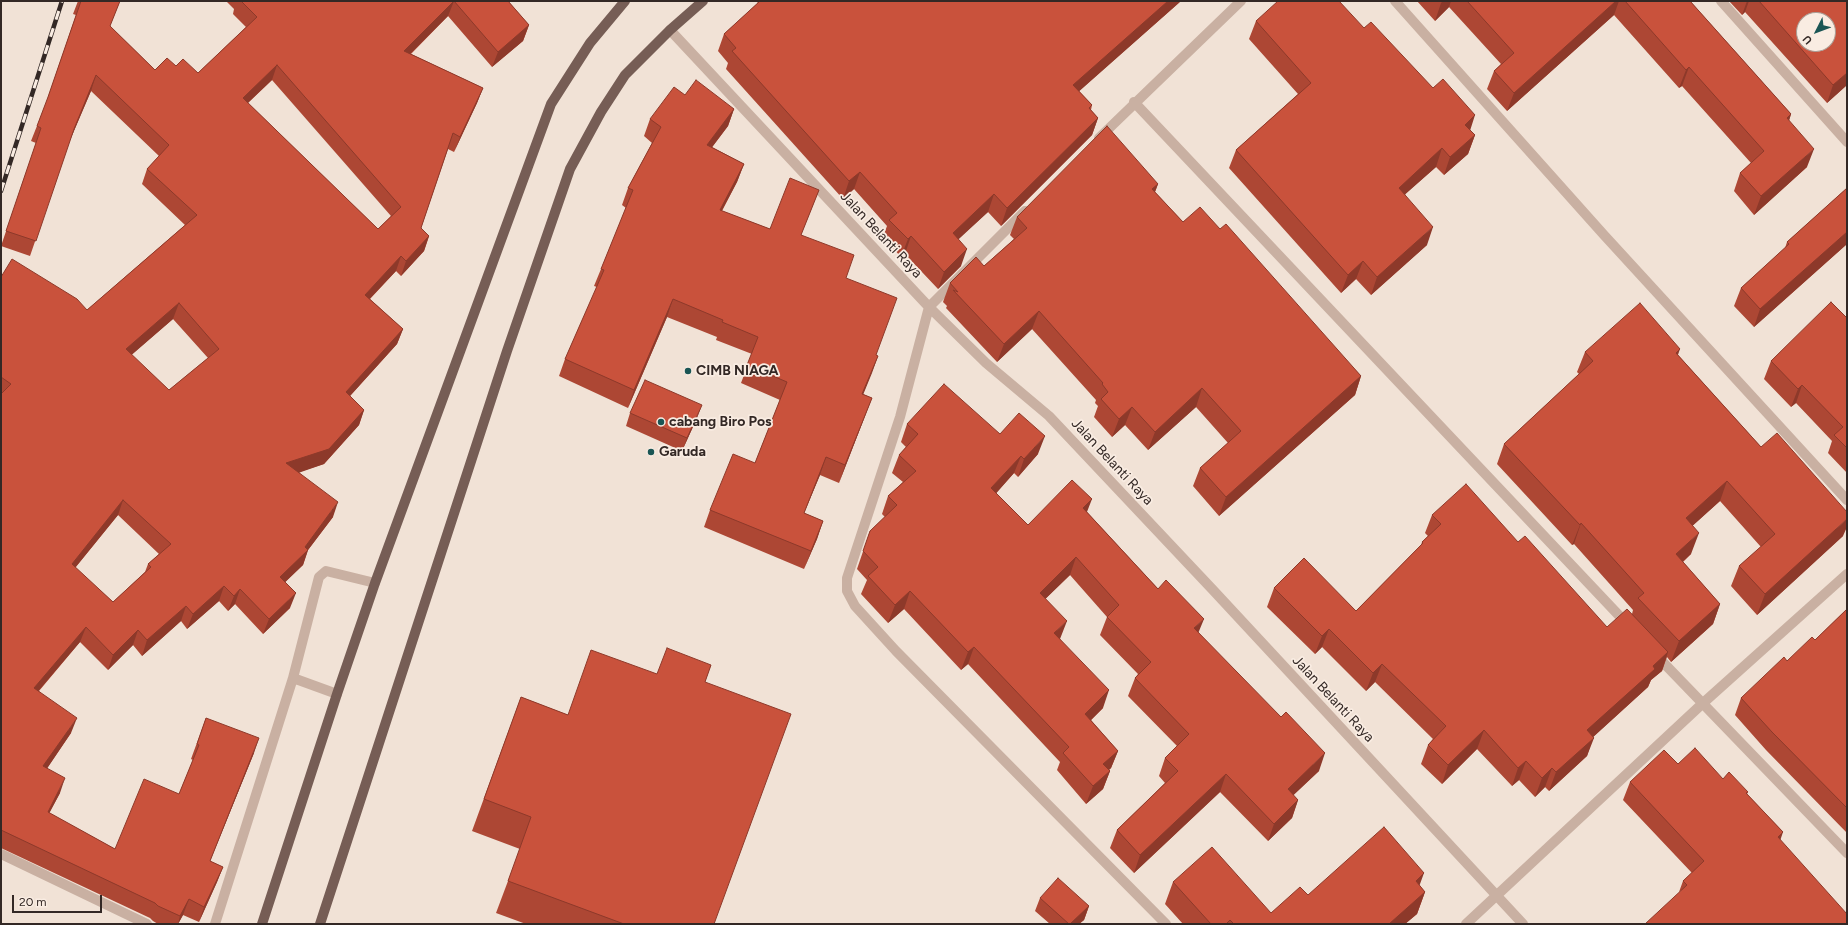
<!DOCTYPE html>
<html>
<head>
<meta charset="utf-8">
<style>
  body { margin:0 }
  #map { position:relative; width:1848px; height:925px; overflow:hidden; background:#f1e2d6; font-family:Figtree,sans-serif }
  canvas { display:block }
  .frame { position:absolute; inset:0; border:2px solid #332825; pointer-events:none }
  .north { position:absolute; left:1796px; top:12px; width:40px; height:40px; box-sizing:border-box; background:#f9ece2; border:1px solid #aa9e96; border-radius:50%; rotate:228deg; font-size:11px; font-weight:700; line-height:16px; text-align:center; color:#332825 }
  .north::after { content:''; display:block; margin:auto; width:14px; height:18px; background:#1a5554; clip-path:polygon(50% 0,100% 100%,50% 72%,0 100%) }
  .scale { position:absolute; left:12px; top:895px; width:90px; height:18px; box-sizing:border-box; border:2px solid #332825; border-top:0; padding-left:5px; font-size:12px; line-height:14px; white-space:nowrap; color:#332825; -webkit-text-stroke:3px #f9ece2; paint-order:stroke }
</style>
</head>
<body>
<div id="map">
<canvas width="1848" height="925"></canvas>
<div class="frame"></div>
<div class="north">U</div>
<div class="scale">20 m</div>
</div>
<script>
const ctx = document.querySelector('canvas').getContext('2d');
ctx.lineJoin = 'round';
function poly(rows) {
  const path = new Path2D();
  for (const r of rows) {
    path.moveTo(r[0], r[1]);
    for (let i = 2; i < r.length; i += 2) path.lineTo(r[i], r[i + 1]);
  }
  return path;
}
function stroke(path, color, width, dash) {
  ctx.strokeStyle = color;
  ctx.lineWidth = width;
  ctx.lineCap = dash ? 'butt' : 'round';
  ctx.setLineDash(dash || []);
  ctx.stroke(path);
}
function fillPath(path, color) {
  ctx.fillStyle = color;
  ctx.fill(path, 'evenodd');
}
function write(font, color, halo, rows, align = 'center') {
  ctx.font = font + ' Figtree,sans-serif';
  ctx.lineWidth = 3.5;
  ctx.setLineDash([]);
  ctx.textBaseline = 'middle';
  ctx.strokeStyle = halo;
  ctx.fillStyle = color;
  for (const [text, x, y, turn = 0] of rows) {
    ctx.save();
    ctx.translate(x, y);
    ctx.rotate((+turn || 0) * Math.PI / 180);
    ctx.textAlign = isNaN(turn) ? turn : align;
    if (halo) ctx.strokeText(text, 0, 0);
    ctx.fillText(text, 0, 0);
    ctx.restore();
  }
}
const minor = poly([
  [1395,1,1604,235,1847,500],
  [1721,1,1847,142],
  [670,30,929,307,986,363,1049,416,1213,590,1523,924],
  [1134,102,1628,625],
  [1099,138,1241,1],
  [1025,211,929,307,900,417,847,578,847,591,855,606,896,651,1166,924],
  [1655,654,1847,853],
  [337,694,293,678,319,577,326,571,375,583],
  [1,854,147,924],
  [215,924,293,678],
  [1466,924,1702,704,1847,574]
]);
const primary = poly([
  [262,924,337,694,375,583,551,104,590,43,625,1],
  [320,924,507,351,570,169,601,112,625,75,670,30,703,1]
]);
const rail = poly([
  [1,191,62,1]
]);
const wall = poly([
  [78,1,120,1,110,26,155,70,176,66,198,73,246,27,233,14,234,9,226,1,508,1,529,25,523,41,492,67,448,16,411,54,483,88,477,103,454,152,448,149,421,228,429,236,424,251,401,276,396,271,370,299,403,329,397,344,350,396,364,410,359,425,324,464,299,472,333,517,308,550,303,565,285,582,290,608,263,634,235,604,228,611,219,601,187,629,181,621,142,656,133,645,108,670,80,642,39,691,71,733,47,768,60,793,49,813,115,849,179,794,193,760,191,759,206,718,254,753,210,861,223,867,217,882,199,922,183,915,178,924,158,924,153,921,150,918,1,848,1,277,87,310,185,225,142,184,147,169,159,156,91,91,70,140,30,256,1,246,36,143,31,141,46,103,76,15,73,14],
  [272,80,391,216,378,229,248,103],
  [173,319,208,358,169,390,131,355],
  [118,515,159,554,148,564,145,572,113,602,75,568],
  [756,1,1181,1,1079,91,1092,105,1091,110,1098,118,1092,135,1001,226,988,212,958,239,961,266,938,289,905,254,901,257,883,237,887,226,854,189,843,199,726,69,728,63,718,51,724,34,758,3],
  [1417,1,1690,1,1791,114,1789,121,1807,167,1754,215,1734,191,1740,173,1751,163,1682,86,1679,88,1614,15,1507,111,1487,89,1494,71,1501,64,1449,7,1435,21],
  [1729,1,1847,1,1847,85,1827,103,1745,12,1742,15],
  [1256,21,1364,28,1470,130,1475,135,1468,154,1444,175,1436,167,1405,194,1427,245,1371,295,1356,279,1341,293,1229,168,1236,150,1298,94,1249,39],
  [685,95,734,109,728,126,712,147,744,164,737,182,722,211,770,229,819,190,801,235,846,278,876,355,878,356,863,394,872,398,839,483,820,475,804,513,823,521,817,539,804,569,704,527,710,510,755,463,780,400,741,383,752,354,716,340,717,337,667,317,628,408,559,376,565,359,597,287,594,286,601,269,626,208,622,205,628,188,652,143,644,136,650,119],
  [1158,184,1155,192,1183,222,1220,229,1361,376,1355,395,1219,516,1193,486,1200,468,1228,443,1196,407,1148,450,1125,425,1112,437,1094,417,1098,406,1095,403,1096,400,1032,329,997,362,946,308,947,306,943,302,950,283,984,266,1014,239,1010,235,1017,217],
  [1847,188,1847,244,1754,327,1734,306,1741,288,1785,248,1787,242],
  [1847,318,1847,473,1828,453,1832,441,1796,403,1791,407,1764,379,1771,361],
  [1585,352,1678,355,1761,447,1843,536,1757,615,1731,586,1739,566,1761,547,1720,501,1692,526,1691,554,1683,562,1720,604,1713,624,1671,662,1667,657,1662,671,1651,680,1648,687,1593,737,1587,756,1549,791,1545,787,1535,797,1519,780,1512,786,1477,749,1442,784,1421,764,1428,745,1433,739,1375,682,1366,691,1322,647,1315,654,1267,607,1274,588,1356,611,1421,545,1422,542,1428,536,1425,533,1432,515,1518,542,1607,627,1632,614,1633,610,1574,544,1572,545,1497,464,1504,444,1579,374,1577,372],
  [630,413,697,418,682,451,626,426],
  [907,424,1000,434,1038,454,1018,477,1014,473,996,493,1028,525,1087,512,1199,633,1319,771,1293,795,1298,800,1292,818,1268,841,1220,792,1134,873,1110,848,1117,830,1165,783,1159,776,1165,758,1177,746,1128,696,1135,678,1138,674,1100,635,1107,617,1070,575,1045,599,1060,639,1103,708,1091,720,1118,751,1111,768,1109,770,1110,771,1103,789,1086,804,1057,770,1060,762,968,664,961,670,904,609,888,623,861,594,867,580,857,569,870,531,885,517,882,514,888,496,903,482,892,473,899,455,906,447,901,442],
  [1847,609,1847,833,1766,750,1735,715,1741,698,1787,661,1815,640],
  [711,665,705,682,714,924,526,924,496,913,520,849,472,831,521,697,568,715,657,674],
  [1678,764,1748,792,1747,794,1783,832,1679,892,1683,881,1692,873,1623,800,1630,782],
  [1173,882,1271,913,1308,895,1420,886,1425,892,1417,914,1405,924,1183,924,1165,904],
  [1040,898,1089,906,1084,920,1079,924,1050,924,1035,911]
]);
const shadedWall = poly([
  [454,1,448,16,398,66,404,51],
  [1168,1,1181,1,1067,102,1073,85],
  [1443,1,1451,1,1449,7,1435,21,1441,3],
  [1616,1,1619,1,1614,15,1507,111,1514,93],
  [1747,1,1749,1,1745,12,1742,15],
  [529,25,523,41,492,67,498,52],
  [277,65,272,80,237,113,243,98],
  [1689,67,1682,86,1679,88,1686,70],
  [1847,73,1847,85,1827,103,1833,85],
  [96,75,91,91,68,145,74,129],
  [483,88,477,103,454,152,460,137],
  [734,109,728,126,701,162,707,145],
  [1791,114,1785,132,1787,118],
  [1475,115,1469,134,1465,125],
  [1098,118,1092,135,1001,226,1007,208],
  [1475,135,1468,154,1444,175,1450,157],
  [1442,148,1436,167,1392,206,1399,188],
  [1814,149,1807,167,1754,215,1761,196],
  [744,164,737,182,713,227,720,210],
  [860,172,854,189,843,199,849,181],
  [1158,184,1151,202,1152,189],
  [994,194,988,212,947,250,953,233],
  [1433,227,1427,245,1371,295,1377,277],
  [1847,232,1847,244,1754,327,1760,309],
  [429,236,424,251,401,276,406,261],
  [911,236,905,254,901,257,908,239],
  [967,249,961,266,938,289,944,272],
  [401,256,396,271,359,310,365,295],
  [1363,261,1356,279,1341,293,1348,275],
  [673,299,667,317,628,408,634,390],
  [179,303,173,319,120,365,126,349],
  [1039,311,1032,329,997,362,1004,344],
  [403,329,397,344,340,407,346,392],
  [1680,349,1673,369,1676,353],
  [878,356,872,373,856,412,862,394],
  [1361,376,1355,395,1219,516,1226,497],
  [1802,385,1796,403,1791,407,1798,389],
  [1202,388,1196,407,1148,450,1155,432],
  [872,398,865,416,839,483,845,465],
  [702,405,697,418,682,451,687,438],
  [1132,407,1125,425,1112,437,1119,419],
  [364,410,359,425,324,464,281,479,286,463],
  [1045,436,1038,454,1018,477,1024,459],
  [1021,456,1014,473,985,506,991,488],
  [826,457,820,475,797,530,804,513],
  [1727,481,1720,501,1678,539,1686,518],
  [1092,499,1085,517,1083,508],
  [123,500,118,515,66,579,72,564],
  [338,502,333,517,308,550,303,565,275,592,280,577,305,547],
  [1847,519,1847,527,1843,536,1757,615,1765,594],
  [823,521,817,539,804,569,811,551],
  [1581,523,1574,544,1572,545,1580,525],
  [1699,533,1691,554,1668,575,1676,554],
  [1076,557,1070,575,1033,611,1040,593],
  [224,586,219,601,187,629,193,614],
  [240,589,235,604,228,611,234,596],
  [910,591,904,609,888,623,895,605],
  [296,593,290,608,263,634,269,619],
  [1720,604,1713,624,1671,662,1679,641],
  [186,606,181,621,142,656,147,640],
  [1204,619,1197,636,1194,628],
  [1067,621,1060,639,1048,651,1054,633],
  [86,627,80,642,28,703,34,688],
  [1329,629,1322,647,1315,654,1322,636],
  [138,630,133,645,108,670,113,655],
  [974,647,968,664,961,670,968,652],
  [1668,652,1662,671,1651,680,1648,687,1580,749,1587,730,1653,666],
  [1382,664,1375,682,1366,691,1373,673],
  [1109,690,1103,708,1079,732,1085,714],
  [77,718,71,733,38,782,43,766],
  [1484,730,1477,749,1442,784,1448,765],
  [259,738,254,753,204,876,210,861],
  [1594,738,1587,756,1549,791,1556,772],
  [1118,751,1111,768,1097,781,1103,764],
  [1325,753,1319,771,1281,807,1288,789],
  [1526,761,1519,780,1512,786,1518,768],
  [1552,768,1545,787,1535,797,1542,778],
  [1110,771,1103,789,1086,804,1093,786],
  [1226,774,1220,792,1134,873,1140,855],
  [65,778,60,793,42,827,48,812],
  [1298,800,1292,818,1268,841,1274,824],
  [1783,832,1777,850,1778,837],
  [223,867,217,882,199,922,204,907],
  [1424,873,1416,895,1416,881],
  [1425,892,1417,914,1405,924,1389,924],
  [189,899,183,915,178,924,180,916],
  [1089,906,1084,920,1079,924,1070,924]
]);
const building = poly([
  [81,1,120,1,110,26,155,70,167,58,176,66,183,59,198,73,257,17,241,1,508,1,529,25,498,52,454,1,404,51,483,88,460,137,453,133,421,228,429,236,406,261,401,256,365,295,403,329,346,392,364,410,329,449,286,463,338,502,305,547,308,550,280,577,296,593,269,619,240,589,234,596,224,586,193,614,186,606,147,640,138,630,113,655,86,627,34,688,77,718,43,766,65,778,48,812,115,849,144,779,179,794,199,745,197,744,206,718,259,738,210,861,223,867,204,907,189,899,180,916,158,906,155,903,1,830,1,406,2,405,1,404,1,394,11,384,1,377,1,277,12,259,77,299,87,310,197,215,147,169,169,145,96,75,74,129,36,241,6,231,41,128,37,126,48,97,81,1],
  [277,65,401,207,378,229,243,98,277,65],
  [179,303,219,349,169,390,126,349,179,303],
  [123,500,171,544,148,564,151,567,113,602,72,564,123,500],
  [760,1,1168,1,1073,85,1092,105,1089,108,1098,118,1007,208,994,194,953,233,967,249,944,272,911,236,908,239,889,220,897,213,860,172,849,181,732,51,736,48,724,34,760,1],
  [1278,1,1339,1,1364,28,1371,22,1433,88,1443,79,1475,115,1465,125,1475,135,1450,157,1442,148,1399,188,1433,227,1377,277,1363,261,1348,275,1236,150,1311,83,1256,21,1278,1],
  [1467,1,1616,1,1514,93,1494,71,1514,53,1467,1],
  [1625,1,1690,1,1791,114,1787,118,1814,149,1761,196,1740,173,1764,151,1689,67,1686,70,1625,1],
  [1759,1,1847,1,1847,73,1833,85,1759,1],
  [1804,20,1828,20,1828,44,1804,44,1804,20],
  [696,80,734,109,707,145,744,164,720,210,770,229,790,178,819,190,801,235,854,255,846,278,897,298,876,355,878,356,862,394,872,398,845,465,826,457,804,513,823,521,811,551,710,510,733,454,755,463,787,382,747,365,758,337,722,322,723,320,673,299,634,390,565,359,604,270,601,269,633,190,628,188,661,127,650,119,674,87,685,95,696,80],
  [1107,126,1158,184,1152,189,1183,222,1200,207,1220,229,1226,224,1361,376,1226,497,1200,468,1241,431,1202,388,1155,432,1132,407,1119,419,1101,399,1108,392,1102,384,1103,383,1039,311,1004,344,953,290,958,292,950,283,976,257,984,266,1027,228,1017,217,1107,126],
  [1847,188,1847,232,1760,309,1741,288,1789,244,1787,242,1847,188],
  [1831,302,1847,318,1847,448,1834,435,1843,427,1802,385,1798,389,1771,361,1831,302],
  [1640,303,1680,349,1676,353,1761,447,1777,433,1847,512,1847,519,1765,594,1739,566,1775,534,1727,481,1686,518,1699,533,1676,554,1720,604,1679,641,1638,598,1644,593,1581,523,1580,525,1504,444,1593,361,1585,352,1640,303],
  [645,380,702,405,687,438,630,413,645,380],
  [944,384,1000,434,1019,413,1045,436,1024,459,1021,456,991,488,1028,525,1072,480,1092,499,1083,508,1158,589,1166,580,1204,619,1194,628,1281,717,1286,712,1325,753,1288,789,1298,800,1274,824,1226,774,1140,855,1117,830,1178,771,1165,758,1189,734,1135,678,1151,662,1107,617,1119,605,1076,557,1040,593,1067,621,1054,633,1109,690,1085,714,1118,751,1103,764,1110,771,1093,786,1063,753,1069,747,974,647,968,652,910,591,895,605,868,576,878,567,863,551,870,531,897,505,888,496,916,471,899,455,918,434,907,424,944,384],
  [1466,484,1518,542,1525,536,1607,627,1627,609,1668,652,1653,666,1655,669,1587,730,1594,738,1556,772,1552,768,1542,778,1526,761,1518,768,1484,730,1448,765,1428,745,1446,726,1382,664,1373,673,1329,629,1322,636,1274,588,1304,558,1356,611,1423,543,1422,542,1441,524,1432,515,1466,484],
  [1847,609,1847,808,1772,732,1741,698,1784,657,1787,661,1812,637,1815,640,1847,609],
  [667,648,711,665,705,682,791,714,714,924,624,924,508,881,531,817,484,799,521,697,568,715,591,650,657,674,667,648],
  [1695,748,1723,779,1729,772,1748,792,1746,793,1783,832,1778,837,1847,914,1847,924,1645,924,1687,885,1683,881,1704,861,1630,782,1664,750,1678,764,1695,748],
  [1384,827,1424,873,1416,881,1425,892,1389,924,1234,924,1230,920,1226,924,1211,924,1173,882,1212,847,1271,913,1300,887,1308,895,1384,827],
  [1058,878,1089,906,1070,924,1069,924,1040,898,1058,878]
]);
const markers = [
  [688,371,4,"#1a5554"],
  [661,422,4,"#1a5554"],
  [651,452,4,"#1a5554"]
];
const streetNames = [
  ["Jalan Belanti Raya",881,235,47],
  ["Jalan Belanti Raya",1112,462,47],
  ["Jalan Belanti Raya",1333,699,47]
];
const poiNames = [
  ["CIMB NIAGA",696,371],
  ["cabang Biro Pos",669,422],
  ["Garuda",659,452]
];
stroke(minor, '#c9b0a2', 10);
stroke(primary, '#765d55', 10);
stroke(rail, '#332825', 4.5);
stroke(rail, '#f9ece2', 3, [9]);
fillPath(wall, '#ad4734');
fillPath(shadedWall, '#8d392a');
fillPath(building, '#c9523c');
stroke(building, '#8d392a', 1);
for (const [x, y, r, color] of markers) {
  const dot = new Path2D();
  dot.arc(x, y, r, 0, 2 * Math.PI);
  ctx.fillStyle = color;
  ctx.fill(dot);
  stroke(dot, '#f9ece2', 1.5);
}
write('14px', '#332825', '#f9ece2', streetNames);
write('bold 14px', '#332825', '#f9ece2', poiNames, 'left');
</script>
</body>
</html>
